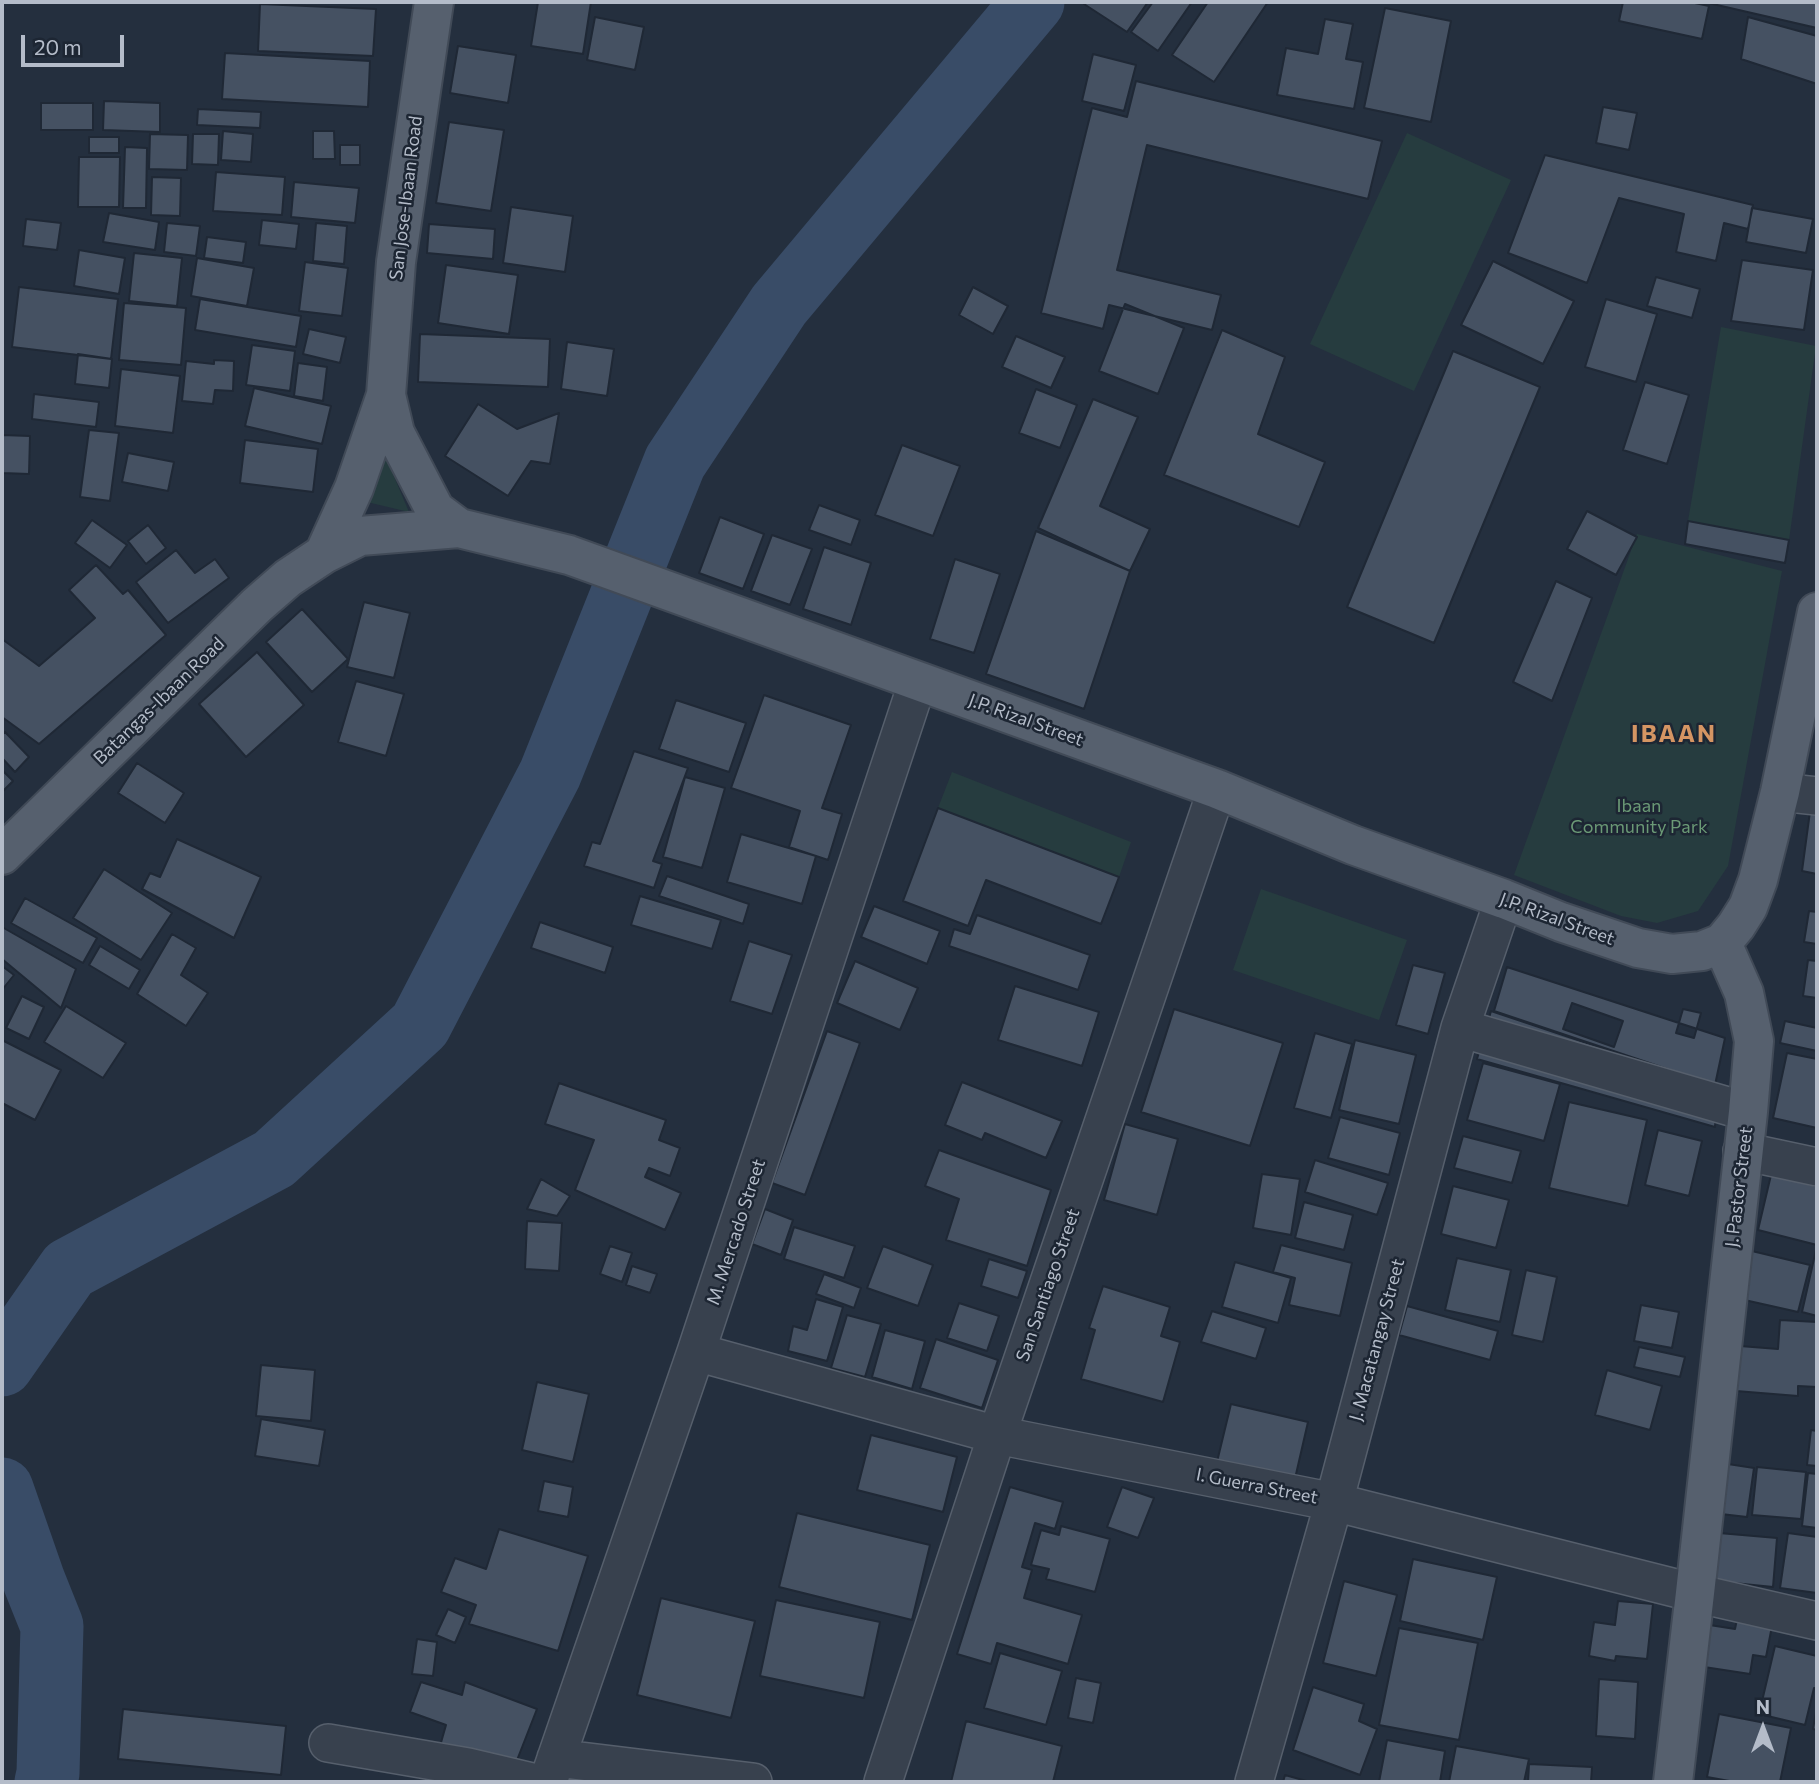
<!DOCTYPE html>
<html>
<head>
<meta charset="utf-8">
<style>
  body { margin:0 }
  #map { position:relative; width:1819px; height:1784px; overflow:hidden; background:#242f3e; font-family:Commissioner,sans-serif }
  canvas { display:block }
  .frame { position:absolute; inset:0; border:4px solid #b4bcc9; pointer-events:none }
  .north { position:absolute; left:1728px; top:1693px; width:70px; height:70px; -webkit-text-stroke:5px #1d2633; paint-order:stroke; rotate:0deg; font-size:19px; font-weight:700; line-height:28px; text-align:center; color:#b4bcc9 }
  .north::after { content:''; display:block; margin:auto; width:24px; height:32px; background:#b4bcc9; clip-path:polygon(50% 0,100% 100%,50% 72%,0 100%) }
  .scale { position:absolute; left:21px; top:35px; width:103px; height:32px; box-sizing:border-box; border:4px solid #b4bcc9; border-top:0; padding-left:9px; font-size:21px; line-height:24px; white-space:nowrap; color:#b4bcc9; -webkit-text-stroke:5px #1d2633; paint-order:stroke }
</style>
</head>
<body>
<div id="map">
<canvas width="1819" height="1784"></canvas>
<div class="frame"></div>
<div class="north">N</div>
<div class="scale">20 m</div>
</div>
<script>
const ctx = document.querySelector('canvas').getContext('2d');
ctx.lineJoin = 'round';
function fillPath(path, color) {
  ctx.fillStyle = color;
  ctx.fill(path, 'evenodd');
}
function poly(rows) {
  const path = new Path2D();
  for (const r of rows) {
    path.moveTo(r[0], r[1]);
    for (let i = 2; i < r.length; i += 2) path.lineTo(r[i], r[i + 1]);
  }
  return path;
}
function stroke(path, color, width, dash) {
  ctx.strokeStyle = color;
  ctx.lineWidth = width;
  ctx.lineCap = dash ? 'butt' : 'round';
  ctx.setLineDash(dash || []);
  ctx.stroke(path);
}
function write(font, color, halo, rows, align = 'center') {
  ctx.font = font + ' Commissioner,sans-serif';
  ctx.lineWidth = 5;
  ctx.setLineDash([]);
  ctx.textBaseline = 'middle';
  ctx.strokeStyle = halo;
  ctx.fillStyle = color;
  for (const [text, x, y, turn = 0] of rows) {
    ctx.save();
    ctx.translate(x, y);
    ctx.rotate((+turn || 0) * Math.PI / 180);
    ctx.textAlign = isNaN(turn) ? turn : align;
    if (halo) ctx.strokeText(text, 0, 0);
    ctx.fillText(text, 0, 0);
    ctx.restore();
  }
}
const green = poly([
  [1407,133,1511,180,1414,391,1310,344],
  [1721,327,1816,346,1789,540,1688,521],
  [381,460,387,460,409,512,367,502],
  [1637,534,1782,571,1728,866,1698,911,1657,923,1621,916,1514,875],
  [952,772,1131,842,1119,877,938,808],
  [1261,889,1407,940,1379,1020,1233,970]
]);
const river = poly([
  [2,1365,69,1269,274,1159,420,1025,550,774,675,462,779,305,1033,2],
  [2,1489,34,1581,52,1626,48,1773,46,1782]
]);
const building = poly([
  [538,2,591,2,583,54,531,46,538,2],
  [1085,2,1148,2,1127,32,1084,4,1085,2],
  [1153,2,1192,2,1158,51,1131,32,1153,2],
  [1208,2,1268,2,1214,82,1172,55,1208,2],
  [1623,2,1690,2,1709,6,1702,39,1619,21,1623,2],
  [1704,2,1817,2,1817,28,1704,2],
  [260,4,376,9,373,56,258,51,260,4],
  [1385,8,1451,21,1431,122,1364,108,1385,8],
  [595,17,644,27,635,70,587,60,595,17],
  [1748,17,1817,36,1817,84,1741,59,1748,17],
  [1325,19,1353,24,1346,59,1363,62,1354,109,1277,95,1286,48,1318,54,1325,19],
  [458,46,516,55,508,103,450,93,458,46],
  [225,53,370,61,368,107,222,99,225,53],
  [1093,54,1136,65,1124,111,1082,101,1093,54],
  [1136,81,1382,141,1368,199,1147,145,1117,270,1221,295,1212,330,1109,305,1103,329,1041,313,1092,108,1127,117,1136,81],
  [104,101,160,103,160,132,103,130,104,101],
  [41,103,93,103,93,130,41,130,41,103],
  [1603,107,1637,113,1629,150,1596,143,1603,107],
  [198,109,261,112,260,128,197,125,198,109],
  [449,122,504,130,491,211,436,203,449,122],
  [223,131,253,134,251,162,221,160,223,131],
  [313,131,334,131,335,159,313,159,313,131],
  [150,134,188,135,187,170,149,169,150,134],
  [193,134,219,134,218,165,192,164,193,134],
  [89,137,119,137,119,153,89,153,89,137],
  [340,145,360,145,360,165,340,165,340,145],
  [125,147,147,148,146,208,123,208,125,147],
  [1545,155,1753,205,1748,229,1724,223,1716,261,1676,252,1684,214,1619,198,1587,283,1508,253,1545,155],
  [79,157,120,157,119,207,78,207,79,157],
  [216,172,285,177,282,215,213,211,216,172],
  [152,177,181,178,180,216,151,215,152,177],
  [294,182,359,188,355,223,291,217,294,182],
  [511,207,573,216,565,272,503,263,511,207],
  [1752,208,1813,219,1806,253,1746,242,1752,208],
  [109,213,159,222,155,250,103,242,109,213],
  [26,219,61,223,57,250,23,246,26,219],
  [262,220,299,224,296,249,259,245,262,220],
  [167,223,200,226,196,256,164,252,167,223],
  [316,223,347,226,344,264,313,261,316,223],
  [429,224,495,229,493,259,427,253,429,224],
  [207,237,246,242,243,263,204,258,207,237],
  [79,250,125,258,119,294,74,286,79,250],
  [134,253,182,258,177,306,129,301,134,253],
  [197,258,254,268,247,306,191,296,197,258],
  [1742,260,1813,270,1804,330,1731,321,1742,260],
  [1493,261,1574,301,1543,364,1461,325,1493,261],
  [305,262,348,268,342,316,299,311,305,262],
  [446,265,518,275,509,334,438,323,446,265],
  [1656,277,1700,289,1692,318,1647,306,1656,277],
  [19,287,118,299,111,359,12,347,19,287],
  [973,287,1008,306,993,334,959,315,973,287],
  [200,299,301,316,296,347,195,330,200,299],
  [1606,299,1657,314,1636,382,1585,367,1606,299],
  [124,303,186,308,181,365,119,360,124,303],
  [1125,304,1184,328,1158,394,1099,371,1125,304],
  [309,329,346,337,340,363,303,354,309,329],
  [1222,330,1285,357,1258,434,1325,462,1299,527,1164,475,1222,330],
  [420,334,550,339,548,387,418,382,420,334],
  [1016,336,1065,357,1051,388,1002,367,1016,336],
  [567,342,614,349,607,396,561,389,567,342],
  [252,345,295,351,290,391,246,385,252,345],
  [1453,351,1540,387,1434,643,1347,607,1453,351],
  [78,354,112,359,109,388,75,384,78,354],
  [214,360,234,361,233,391,215,390,213,404,182,401,186,361,214,364,214,360],
  [298,363,327,367,323,401,294,396,298,363],
  [121,369,180,376,173,433,115,426,121,369],
  [1645,382,1689,395,1667,464,1623,450,1645,382],
  [254,388,331,406,322,444,245,426,254,388],
  [1036,389,1077,405,1060,448,1019,433,1036,389],
  [34,394,99,402,96,427,32,419,34,394],
  [1093,399,1138,417,1100,506,1150,529,1130,571,1038,528,1093,399],
  [478,404,517,429,559,413,550,464,531,461,508,496,445,456,478,404],
  [89,430,119,433,110,501,80,497,89,430],
  [2,435,30,436,29,474,2,473,2,435],
  [245,440,318,449,313,492,240,483,245,440],
  [902,445,960,466,933,536,875,515,902,445],
  [128,453,174,462,168,491,122,482,128,453],
  [819,505,860,520,851,545,809,530,819,505],
  [1587,511,1637,537,1616,575,1567,549,1587,511],
  [720,517,764,534,743,589,699,573,720,517],
  [92,520,127,545,110,568,75,543,92,520],
  [1688,521,1789,540,1785,563,1685,544,1688,521],
  [148,525,166,548,146,564,128,541,148,525],
  [1036,531,1130,571,1084,709,986,674,1036,531],
  [772,535,812,549,790,605,751,591,772,535],
  [824,547,871,563,851,625,803,609,824,547],
  [176,550,195,573,215,559,229,578,168,623,136,582,176,550],
  [955,559,1000,574,974,653,930,639,955,559],
  [96,565,123,594,128,590,166,635,39,744,2,717,2,639,39,666,95,618,69,590,96,565],
  [1556,581,1592,598,1552,701,1513,682,1556,581],
  [364,602,410,613,394,678,347,667,364,602],
  [302,609,348,659,312,692,266,642,302,609],
  [257,652,304,705,246,757,199,704,257,652],
  [356,681,404,694,386,756,338,742,356,681],
  [764,695,851,725,822,808,842,814,828,860,789,847,800,811,731,788,764,695],
  [676,700,746,723,729,772,659,749,676,700],
  [5,732,29,757,15,772,2,758,2,735,5,732],
  [634,751,688,768,653,861,662,864,654,888,584,866,592,842,600,844,634,751],
  [137,763,184,793,165,823,118,793,137,763],
  [2,770,13,781,2,792,2,770],
  [685,777,725,788,702,868,663,857,685,777],
  [1811,804,1817,805,1817,874,1802,871,1811,804],
  [938,808,1119,877,1101,924,986,880,968,926,903,901,938,808],
  [741,834,816,856,802,904,727,882,741,834],
  [177,839,261,877,234,938,142,889,150,873,160,877,177,839],
  [104,869,172,913,141,960,73,918,104,869],
  [667,876,749,904,743,924,659,896,667,876],
  [640,896,721,920,712,949,631,925,640,896],
  [25,898,97,938,83,963,11,923,25,898],
  [874,906,940,931,927,964,861,937,874,906],
  [1809,911,1817,912,1817,944,1804,942,1809,911],
  [977,915,1090,955,1078,990,949,946,954,929,970,934,977,915],
  [540,922,613,947,605,973,531,948,540,922],
  [2,927,76,969,61,1008,2,959,2,927],
  [172,934,196,948,181,975,208,993,186,1026,137,994,172,934],
  [749,941,792,955,772,1014,730,1001,749,941],
  [100,946,140,970,129,989,89,965,100,946],
  [1808,960,1817,961,1817,998,1803,996,1808,960],
  [855,961,918,988,900,1030,837,1003,855,961],
  [1413,965,1445,973,1428,1034,1396,1025,1413,965],
  [2,966,14,975,2,990,2,966],
  [1507,967,1725,1038,1715,1085,1494,1011,1507,967],
  [1015,986,1099,1012,1082,1066,998,1040,1015,986],
  [22,996,44,1007,29,1039,6,1028,22,996],
  [1572,1003,1623,1021,1614,1047,1563,1029,1572,1003],
  [66,1006,126,1043,103,1078,44,1042,66,1006],
  [1174,1009,1283,1043,1250,1146,1141,1112,1174,1009],
  [1683,1009,1701,1013,1694,1038,1676,1033,1683,1009],
  [1491,1011,1718,1087,1715,1127,1477,1059,1491,1011],
  [1785,1021,1817,1028,1817,1051,1780,1043,1785,1021],
  [827,1031,860,1043,805,1195,772,1183,827,1031],
  [1315,1033,1352,1044,1331,1118,1294,1108,1315,1033],
  [2,1040,61,1070,35,1120,2,1103,2,1040],
  [1355,1040,1416,1055,1399,1124,1339,1110,1355,1040],
  [1787,1053,1817,1059,1817,1128,1773,1118,1787,1053],
  [1483,1063,1560,1084,1544,1141,1467,1120,1483,1063],
  [962,1082,1062,1121,1046,1158,985,1133,982,1140,945,1125,962,1082],
  [559,1083,666,1120,659,1140,680,1148,670,1176,649,1168,645,1177,681,1193,665,1230,575,1190,594,1140,545,1124,559,1083],
  [1569,1102,1647,1120,1628,1206,1549,1188,1569,1102],
  [1340,1117,1400,1133,1389,1175,1328,1158,1340,1117],
  [1125,1124,1178,1139,1157,1215,1104,1200,1125,1124],
  [1658,1130,1702,1141,1689,1196,1645,1185,1658,1130],
  [1463,1136,1521,1151,1512,1183,1454,1168,1463,1136],
  [939,1150,1051,1190,1027,1266,946,1240,959,1199,925,1186,939,1150],
  [1315,1160,1388,1183,1377,1215,1305,1192,1315,1160],
  [1262,1174,1300,1179,1291,1235,1253,1228,1262,1174],
  [1771,1175,1817,1186,1817,1245,1758,1230,1771,1175],
  [541,1179,570,1196,557,1216,527,1209,541,1179],
  [1453,1186,1509,1200,1496,1248,1441,1234,1453,1186],
  [1304,1202,1353,1215,1344,1250,1295,1238,1304,1202],
  [765,1209,793,1220,781,1255,752,1244,765,1209],
  [527,1221,562,1223,559,1271,525,1269,527,1221],
  [794,1227,855,1246,844,1278,784,1259,794,1227],
  [1281,1245,1352,1263,1340,1316,1289,1305,1295,1278,1273,1272,1281,1245],
  [610,1246,632,1253,622,1282,600,1274,610,1246],
  [883,1246,933,1265,918,1306,867,1288,883,1246],
  [1816,1250,1817,1250,1817,1316,1802,1312,1816,1250],
  [1752,1251,1810,1265,1798,1312,1740,1299,1752,1251],
  [1457,1258,1511,1270,1500,1322,1445,1310,1457,1258],
  [989,1259,1027,1271,1018,1298,981,1286,989,1259],
  [1235,1262,1291,1278,1278,1323,1222,1307,1235,1262],
  [632,1266,657,1274,650,1293,626,1285,632,1266],
  [1526,1270,1557,1277,1543,1342,1512,1335,1526,1270],
  [824,1274,861,1288,854,1308,816,1294,824,1274],
  [1103,1286,1170,1307,1161,1336,1180,1342,1163,1402,1081,1379,1095,1330,1089,1328,1103,1286],
  [816,1299,843,1307,827,1361,788,1351,793,1326,807,1330,816,1299],
  [959,1303,999,1316,987,1351,947,1338,959,1303],
  [1641,1305,1679,1312,1672,1348,1634,1341,1641,1305],
  [1407,1306,1498,1331,1490,1360,1399,1335,1407,1306],
  [1212,1311,1266,1328,1256,1359,1201,1342,1212,1311],
  [847,1315,881,1324,865,1377,831,1368,847,1315],
  [1780,1320,1817,1322,1817,1387,1798,1386,1798,1396,1736,1391,1740,1346,1778,1349,1780,1320],
  [885,1330,925,1341,912,1389,872,1377,885,1330],
  [936,1339,998,1360,982,1408,920,1388,936,1339],
  [1639,1347,1685,1357,1680,1377,1634,1367,1639,1347],
  [261,1365,315,1370,311,1421,256,1416,261,1365],
  [1607,1370,1662,1386,1650,1430,1595,1415,1607,1370],
  [537,1382,589,1394,573,1462,522,1450,537,1382],
  [1231,1404,1308,1422,1294,1483,1216,1466,1231,1404],
  [261,1419,325,1430,319,1466,255,1456,261,1419],
  [1811,1430,1817,1431,1817,1466,1807,1465,1811,1430],
  [871,1435,957,1457,943,1512,857,1490,871,1435],
  [1728,1464,1754,1468,1747,1517,1721,1514,1728,1464],
  [1757,1467,1806,1472,1801,1519,1752,1515,1757,1467],
  [1808,1473,1817,1474,1817,1528,1802,1526,1808,1473],
  [544,1481,573,1487,568,1517,538,1511,544,1481],
  [1010,1487,1063,1502,1055,1529,1035,1523,1022,1567,1032,1570,1024,1598,1082,1615,1068,1664,997,1643,991,1664,957,1654,1010,1487],
  [1122,1487,1154,1498,1138,1538,1107,1527,1122,1487],
  [797,1513,930,1545,912,1620,779,1587,797,1513],
  [1061,1526,1110,1539,1095,1592,1046,1579,1049,1569,1031,1565,1041,1530,1059,1535,1061,1526],
  [499,1529,588,1556,558,1651,469,1624,476,1605,441,1592,455,1558,486,1569,499,1529],
  [1719,1533,1777,1538,1773,1587,1714,1581,1719,1533],
  [1788,1533,1817,1537,1817,1593,1780,1588,1788,1533],
  [1413,1559,1497,1577,1483,1640,1400,1621,1413,1559],
  [1344,1581,1397,1595,1376,1676,1323,1663,1344,1581],
  [661,1598,755,1621,731,1718,637,1695,661,1598],
  [776,1600,880,1622,864,1698,760,1676,776,1600],
  [1618,1601,1653,1604,1647,1659,1616,1656,1615,1661,1589,1656,1594,1622,1615,1625,1618,1601],
  [448,1609,466,1617,455,1643,436,1635,448,1609],
  [1737,1619,1772,1626,1766,1657,1753,1655,1750,1674,1691,1665,1697,1623,1735,1629,1737,1619],
  [1399,1628,1478,1643,1459,1740,1379,1725,1399,1628],
  [417,1639,437,1642,433,1676,412,1674,417,1639],
  [1775,1646,1817,1656,1817,1689,1814,1688,1805,1725,1759,1714,1775,1646],
  [1000,1653,1062,1671,1046,1725,984,1708,1000,1653],
  [1076,1678,1101,1683,1093,1723,1068,1718,1076,1678],
  [1599,1679,1638,1682,1635,1739,1596,1736,1599,1679],
  [421,1682,462,1695,465,1682,537,1709,512,1773,440,1746,446,1725,410,1712,421,1682],
  [1313,1687,1364,1704,1359,1721,1377,1729,1360,1775,1293,1750,1313,1687],
  [1817,1707,1817,1730,1813,1729,1817,1707],
  [123,1709,286,1726,281,1775,118,1759,123,1709],
  [1719,1714,1791,1728,1780,1782,1735,1782,1707,1777,1719,1714],
  [966,1721,1062,1746,1053,1782,951,1782,966,1721],
  [1387,1740,1445,1751,1440,1782,1379,1782,1387,1740],
  [1456,1746,1529,1759,1524,1782,1449,1782,1456,1746],
  [1529,1764,1592,1767,1591,1782,1528,1782,1529,1764],
  [1285,1775,1310,1782,1283,1782,1285,1775]
]);
const minor = poly([
  [1780,792,1817,796],
  [1460,1028,1748,1112],
  [1742,1151,1817,1167],
  [696,1352,997,1435,1334,1502,1695,1593,1817,1621],
  [328,1743,468,1767,532,1782],
  [556,1758,753,1782],
  [548,1782,696,1352,918,681],
  [883,1782,997,1435,1217,789],
  [1254,1782,1334,1502,1460,1028,1504,899]
]);
const major = poly([
  [386,395,395,433,435,510,459,528],
  [324,554,354,488,386,395,396,262,434,2],
  [2,855,257,605,288,578,324,554,360,536,459,528,569,555,1217,789,1353,845,1504,899,1561,922,1638,948,1672,954,1702,951,1722,943,1736,926,1748,907,1758,880,1780,792,1817,612],
  [1673,1782,1695,1593,1748,1112,1754,1041,1744,993,1722,943]
]);
const streetNames = [
  ["San Jose-Ibaan Road",406,198,-83],
  ["Batangas-Ibaan Road",159,701,-44],
  ["J.P. Rizal Street",1026,720,20],
  ["J.P. Rizal Street",1557,919,20],
  ["J. Pastor Street",1739,1187,-83],
  ["M. Mercado Street",736,1232,-72],
  ["San Santiago Street",1048,1285,-71],
  ["J. Macatangay Street",1377,1340,-75],
  ["I. Guerra Street",1257,1486,11]
];
const parkNames = [
  ["Ibaan",1639,806],
  ["Community Park",1639,827]
];
const districtNames = [
  ["IBAAN",1674,734]
];
fillPath(green, '#263c3f');
stroke(river, '#394c67', 63);
fillPath(building, '#455162');
stroke(building, '#1f2835', 2);
stroke(minor, '#565f6c', 40);
stroke(major, '#414a57', 42);
stroke(minor, '#38414e', 37);
stroke(major, '#56606e', 38);
write('18px', '#b4bcc9', '#1d2633', streetNames);
write('18px', '#6b9a76', '#1d2633', parkNames);
ctx.letterSpacing = '2px';
write('bold 24px', '#d59563', '#1d2633', districtNames);
ctx.letterSpacing = '0px';
</script>
</body>
</html>
